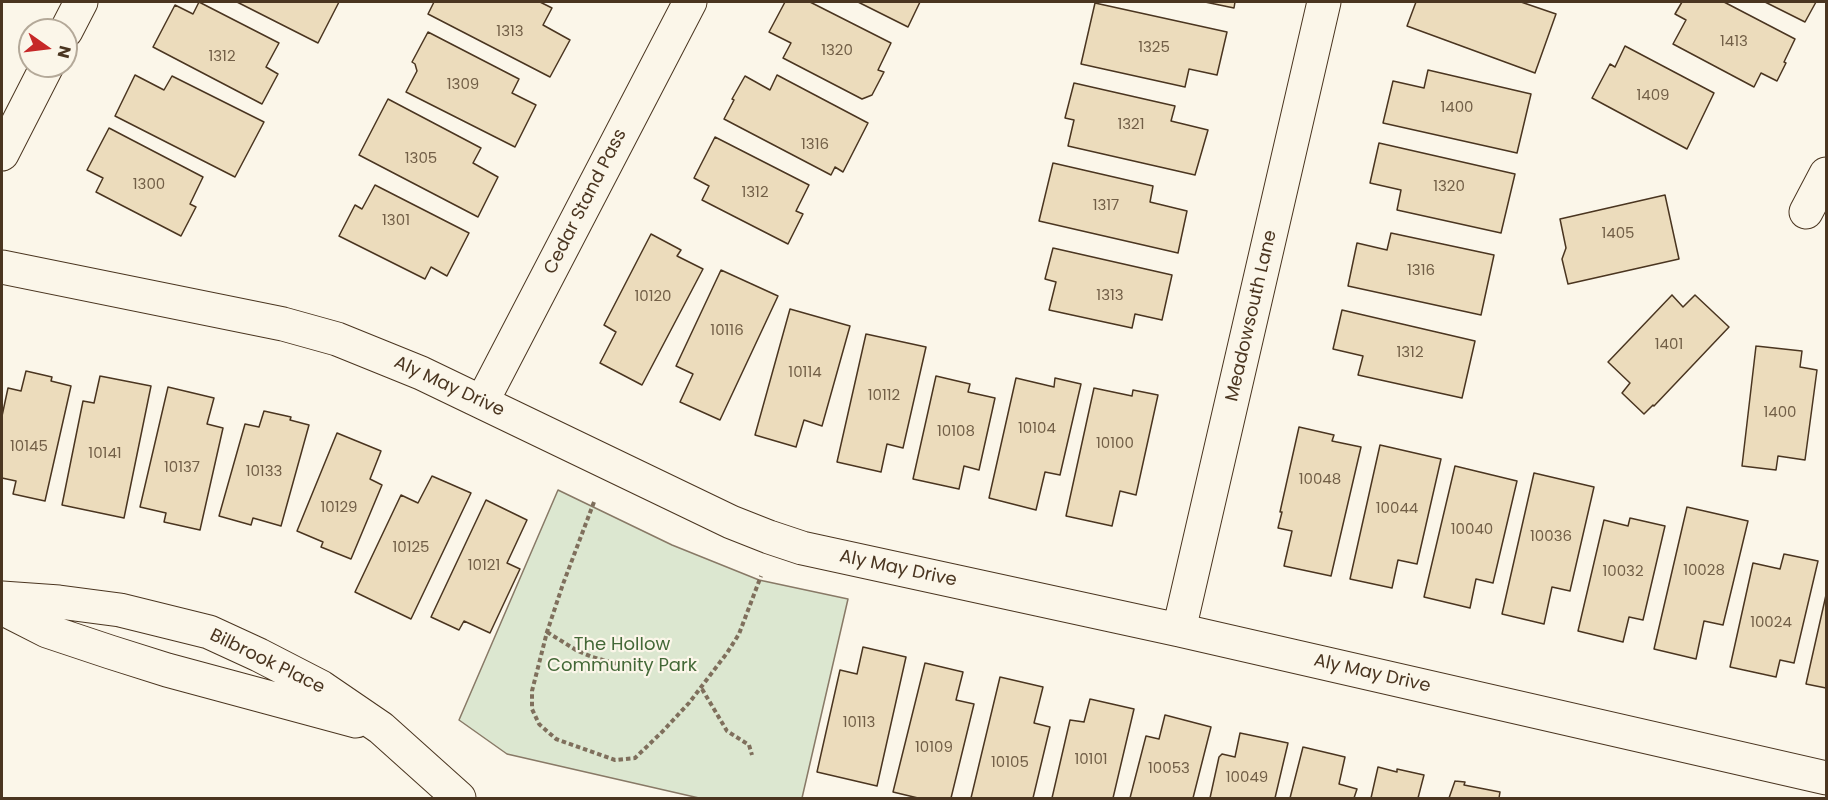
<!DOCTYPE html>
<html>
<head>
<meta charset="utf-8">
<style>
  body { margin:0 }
  #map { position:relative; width:1828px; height:800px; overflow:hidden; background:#fbf6e9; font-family:Poppins,sans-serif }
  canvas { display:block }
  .frame { position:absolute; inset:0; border:3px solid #4a3520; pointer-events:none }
  .north { position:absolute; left:18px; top:18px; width:60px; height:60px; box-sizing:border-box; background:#fbf6e9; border:2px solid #b4a999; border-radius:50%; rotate:104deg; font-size:16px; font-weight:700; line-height:24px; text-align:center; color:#4a3520 }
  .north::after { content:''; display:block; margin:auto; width:21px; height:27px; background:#c62828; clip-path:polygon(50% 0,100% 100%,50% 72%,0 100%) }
</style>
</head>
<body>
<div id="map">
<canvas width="1828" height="800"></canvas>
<div class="frame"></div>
<div class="north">N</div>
</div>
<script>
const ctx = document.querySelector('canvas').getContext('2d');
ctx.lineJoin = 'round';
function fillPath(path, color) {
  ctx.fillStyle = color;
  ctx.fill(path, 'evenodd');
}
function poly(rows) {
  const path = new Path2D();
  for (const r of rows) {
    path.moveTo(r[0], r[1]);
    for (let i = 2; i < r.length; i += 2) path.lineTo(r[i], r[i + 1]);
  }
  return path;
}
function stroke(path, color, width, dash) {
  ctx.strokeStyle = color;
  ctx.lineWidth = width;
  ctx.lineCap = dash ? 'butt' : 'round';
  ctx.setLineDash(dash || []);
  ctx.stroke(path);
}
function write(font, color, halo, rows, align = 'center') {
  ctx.font = font + ' Poppins,sans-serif';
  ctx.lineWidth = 4.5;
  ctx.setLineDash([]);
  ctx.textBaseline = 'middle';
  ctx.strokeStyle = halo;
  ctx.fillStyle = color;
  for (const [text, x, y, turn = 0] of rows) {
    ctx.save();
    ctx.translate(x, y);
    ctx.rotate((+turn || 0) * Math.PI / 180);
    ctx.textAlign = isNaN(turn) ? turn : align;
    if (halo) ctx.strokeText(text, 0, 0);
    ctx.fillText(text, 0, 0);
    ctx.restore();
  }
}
const green = poly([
  [558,490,672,545,759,580,848,599,802,798,699,798,507,754,459,720,558,490]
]);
const building = poly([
  [199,2,279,43,266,67,278,74,262,104,153,47,175,5,193,14,199,2],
  [237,2,339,2,318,43,237,2],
  [434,2,540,2,552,8,543,25,570,40,550,77,428,14,434,2],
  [785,2,810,2,891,43,878,70,884,72,872,95,862,99,783,58,791,43,769,32,785,2],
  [858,2,920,2,908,27,858,2],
  [1205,2,1235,2,1234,8,1205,2],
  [1416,2,1521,2,1556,14,1535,73,1407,26,1416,2],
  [1682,2,1724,2,1795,39,1784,62,1786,63,1777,81,1761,73,1754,87,1673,44,1686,20,1675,14,1682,2],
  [1765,2,1816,2,1805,22,1765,2],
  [1095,3,1227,32,1217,75,1189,69,1185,87,1081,64,1095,3],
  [428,32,519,79,512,93,536,105,515,147,406,92,417,71,415,64,412,62,428,32],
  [1625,46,1714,93,1687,149,1592,98,1610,64,1615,67,1625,46],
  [1428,70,1531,94,1517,153,1383,123,1393,81,1424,88,1428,70],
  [135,75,164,90,172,76,264,122,235,177,115,116,135,75],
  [777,75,868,123,843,172,835,167,831,175,724,119,734,100,732,99,745,76,770,90,777,75],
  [1074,83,1175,106,1171,121,1208,130,1195,175,1068,146,1074,120,1065,118,1074,83],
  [388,99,481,148,473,163,498,177,478,217,359,155,388,99],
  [109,128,203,177,190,204,196,207,181,236,96,192,103,178,87,170,109,128],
  [715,137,809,185,796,211,803,214,788,244,702,200,709,186,694,178,715,137],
  [1379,143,1515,174,1501,233,1397,210,1401,190,1370,183,1379,143],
  [1053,163,1153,186,1150,202,1187,211,1178,253,1039,221,1053,163],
  [375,185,469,233,447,276,431,267,425,279,339,236,355,205,362,209,375,185],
  [1665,195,1679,259,1568,284,1562,259,1566,248,1560,219,1665,195],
  [1391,233,1494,255,1481,315,1348,286,1357,243,1387,250,1391,233],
  [651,234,681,250,677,256,703,269,642,385,600,363,616,332,604,325,651,234],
  [1053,248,1172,275,1162,320,1135,314,1132,328,1049,310,1056,282,1045,279,1053,248],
  [721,270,778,296,720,420,680,402,693,374,676,366,721,270],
  [1672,295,1683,307,1695,295,1729,327,1654,406,1653,405,1644,414,1622,393,1630,383,1608,362,1672,295],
  [790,309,850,326,822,426,804,420,796,447,755,435,790,309],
  [1342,310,1475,341,1462,398,1358,375,1363,356,1333,349,1342,310],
  [866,334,926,347,903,448,887,444,881,472,837,462,866,334],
  [1756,346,1802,351,1800,367,1817,370,1805,460,1778,456,1776,470,1742,466,1756,346],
  [26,371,52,377,51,381,71,386,45,501,13,494,16,481,2,478,2,416,8,388,21,391,26,371],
  [100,376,151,386,124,518,62,505,83,401,94,403,100,376],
  [936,376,970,384,968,392,995,398,979,470,964,466,959,489,913,479,936,376],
  [1016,378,1054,387,1055,378,1081,384,1060,475,1045,472,1036,510,989,498,1016,378],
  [168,387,214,398,207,424,223,428,200,530,164,522,166,513,140,507,168,387],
  [1094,388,1132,396,1133,390,1158,395,1136,495,1120,491,1112,526,1066,516,1094,388],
  [264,411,291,417,290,420,309,425,281,526,253,518,251,525,219,516,245,424,259,427,264,411],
  [1299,427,1334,435,1332,441,1361,447,1331,576,1284,566,1292,531,1278,528,1282,512,1280,512,1299,427],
  [337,433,381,451,370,479,382,485,351,559,321,547,323,542,297,531,337,433],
  [1380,445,1441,459,1417,564,1398,560,1392,588,1350,579,1380,445],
  [1455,466,1517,481,1493,583,1476,579,1470,608,1424,597,1455,466],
  [1534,473,1594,487,1570,591,1552,587,1544,624,1502,614,1534,473],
  [432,476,471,493,411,619,355,592,401,495,418,503,432,476],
  [486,500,527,520,507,563,520,569,490,633,464,621,459,630,431,617,486,500],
  [1687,507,1748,521,1723,625,1704,621,1696,659,1654,649,1687,507],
  [1630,518,1665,526,1643,620,1629,617,1623,642,1578,631,1604,520,1628,526,1630,518],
  [1784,554,1818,561,1794,663,1780,660,1776,677,1730,667,1753,563,1780,569,1784,554],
  [1826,595,1826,688,1806,684,1826,595],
  [863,647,906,657,877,786,817,772,840,670,857,674,863,647],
  [925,663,963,672,956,700,974,704,951,798,918,798,893,792,925,663],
  [1000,677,1043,687,1034,723,1050,727,1033,798,971,798,1000,677],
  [1090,699,1134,709,1113,798,1052,798,1070,720,1084,722,1090,699],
  [1165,715,1211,727,1193,798,1130,798,1146,736,1159,739,1165,715],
  [1240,733,1288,743,1275,798,1210,798,1219,757,1222,754,1235,757,1240,733],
  [1303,747,1345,757,1339,784,1357,789,1354,798,1290,798,1303,747],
  [1378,767,1397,772,1397,769,1424,775,1418,798,1371,798,1378,767],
  [1455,781,1465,782,1464,785,1500,792,1499,798,1449,798,1455,781]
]);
const path = poly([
  [594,502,563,584,547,632,532,691,532,709,539,724,556,739,615,760,635,758,663,731,689,703,727,653,739,634,761,576],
  [547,632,576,650,592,657,629,667],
  [702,689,727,731,749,745,752,755]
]);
const minor = poly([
  [66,31,81,2],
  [2,154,47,66],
  [1806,212,1826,174],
  [2,267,283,324,337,339,421,373,731,522,769,537,802,548,1179,630,1826,778],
  [482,402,690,2],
  [1179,630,1324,2]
]);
const tertiary = poly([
  [2,598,59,602,120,610,209,632,259,655,321,687,381,728,459,798],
  [2,608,47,631,110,652,167,670,356,721]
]);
const numberNames = [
  ["1313",510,32],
  ["1413",1734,42],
  ["1325",1154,48],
  ["1320",837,51],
  ["1312",222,57],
  ["1309",463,85],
  ["1409",1653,96],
  ["1400",1457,108],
  ["1321",1131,125],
  ["1316",815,145],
  ["1305",421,159],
  ["1300",149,185],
  ["1320",1449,187],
  ["1312",755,193],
  ["1317",1106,206],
  ["1301",396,221],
  ["1405",1618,234],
  ["1316",1421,271],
  ["1313",1110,296],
  ["10120",653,297],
  ["10116",727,331],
  ["1401",1669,345],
  ["1312",1410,353],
  ["10114",805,373],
  ["10112",884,396],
  ["1400",1780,413],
  ["10104",1037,429],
  ["10108",956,432],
  ["10100",1115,444],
  ["10145",29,447],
  ["10141",105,454],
  ["10137",182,468],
  ["10133",264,472],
  ["10048",1320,480],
  ["10129",339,508],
  ["10044",1397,509],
  ["10040",1472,530],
  ["10036",1551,537],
  ["10125",411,548],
  ["10121",484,566],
  ["10028",1704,571],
  ["10032",1623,572],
  ["10024",1771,623],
  ["10113",859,723],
  ["10109",934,748],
  ["10101",1091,760],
  ["10105",1010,763],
  ["10053",1169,769],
  ["10049",1247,778]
];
const streetNames = [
  ["Cedar Stand Pass",586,202,-63],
  ["Meadowsouth Lane",1252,316,-77],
  ["Aly May Drive",449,387,25],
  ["Aly May Drive",898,569,12],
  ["Bilbrook Place",267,662,26],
  ["Aly May Drive",1372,674,13]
];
const parkNames = [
  ["The Hollow",622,645],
  ["Community Park",622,666]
];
fillPath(green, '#dce7d0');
stroke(green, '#887966', 1.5);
fillPath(building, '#ecdcbc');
stroke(building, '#4a3520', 1.5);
stroke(minor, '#4a3520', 35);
stroke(tertiary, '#4a3520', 35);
stroke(path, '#7f6f5c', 4, [4.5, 3]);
stroke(minor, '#fbf6e9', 33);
stroke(tertiary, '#fbf6e9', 33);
write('15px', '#725f47', null, numberNames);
write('18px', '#4a3520', '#fbf6e9', streetNames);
write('18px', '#436837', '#fbf6e9', parkNames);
</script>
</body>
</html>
